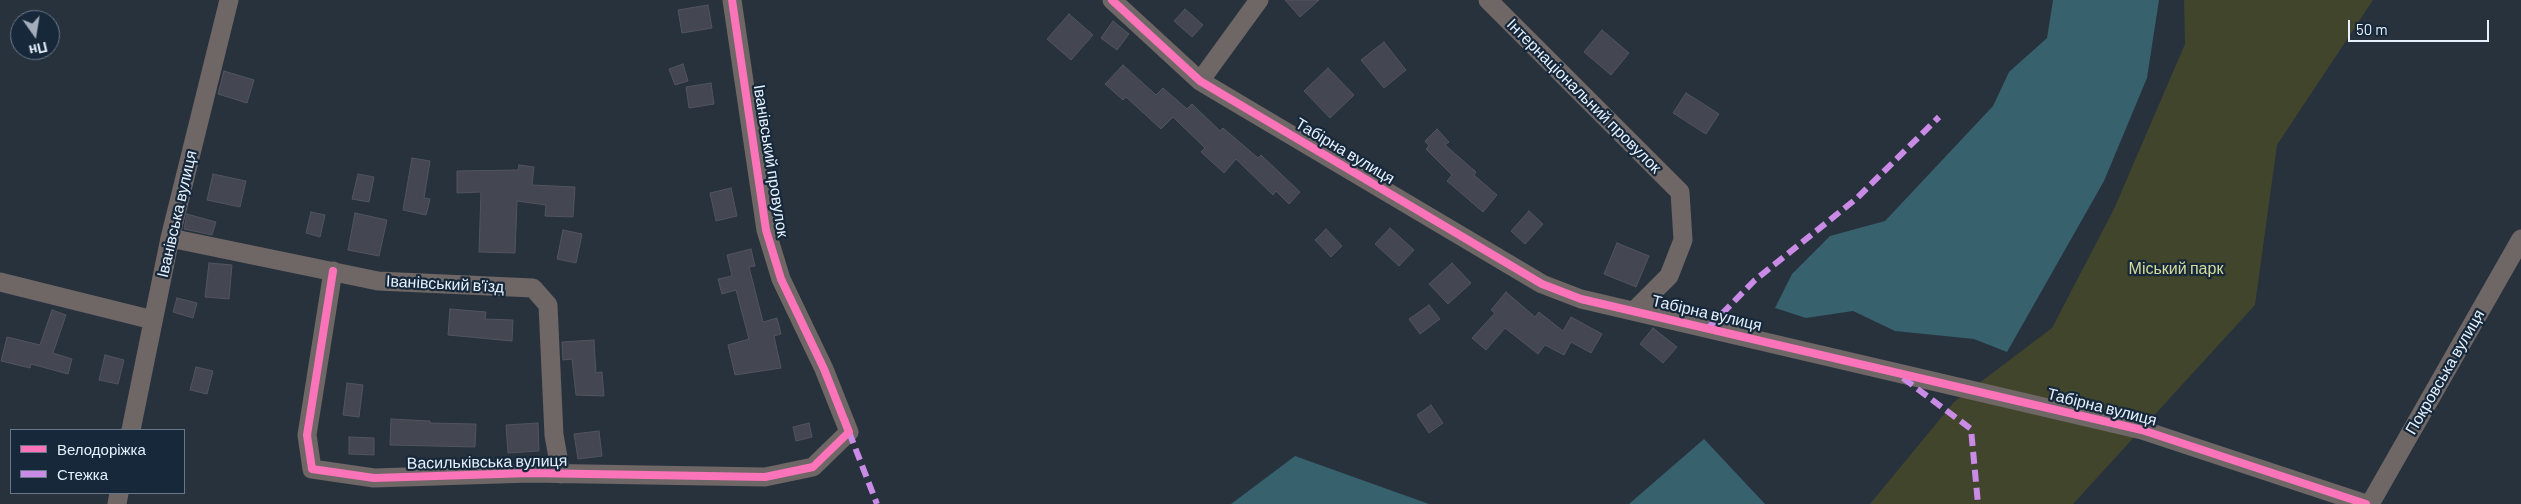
<!DOCTYPE html>
<html>
<head>
<meta charset="utf-8">
<style>
  body { margin:0 }
  #map { position:relative; width:2521px; height:504px; overflow:hidden; background:#28323d; font-family:Barlow,sans-serif }
  canvas { display:block }
  .legend { position:absolute; left:10px; top:429px; width:175px; height:65px; box-sizing:border-box; background:#16283a; border:1px solid #697888; margin:0; padding:6px 9px; list-style:none; font-size:15px; color:#e6f1fe }
  .legend li { display:flex; align-items:center; gap:10px; height:25px }
  .legend b { width:25px; border:1px solid #697888 }
  .north { position:absolute; left:10px; top:10px; width:50px; height:50px; box-sizing:border-box; background:#16283a; border:1px solid #697888; border-radius:50%; rotate:167deg; font-size:14px; font-weight:700; line-height:20px; text-align:center; color:#e6f1fe }
  .north::after { content:''; display:block; margin:auto; width:18px; height:22px; background:#a4aeba; clip-path:polygon(50% 0,100% 100%,50% 72%,0 100%) }
  .scale { position:absolute; left:2348px; top:20px; width:141px; height:22px; box-sizing:border-box; border:2px solid #e6f1fe; border-top:0; padding-left:6px; font-size:15px; line-height:18px; white-space:nowrap; color:#e6f1fe; -webkit-text-stroke:4px #16283a; paint-order:stroke }
</style>
</head>
<body>
<div id="map">
<canvas width="2521" height="504"></canvas>
<ul class="legend">
<li><b style="height:6px;background:#fb73b8"></b>Велодоріжка</li>
<li><b style="height:6px;background:#ca8be6"></b>Стежка</li>
</ul>
<div class="north">Пн</div>
<div class="scale">50 m</div>
</div>
<script>
const ctx = document.querySelector('canvas').getContext('2d');
ctx.lineJoin = 'round';
function fillPath(path, color) {
  ctx.fillStyle = color;
  ctx.fill(path, 'evenodd');
}
function poly(rows) {
  const path = new Path2D();
  for (const r of rows) {
    path.moveTo(r[0], r[1]);
    for (let i = 2; i < r.length; i += 2) path.lineTo(r[i], r[i + 1]);
  }
  return path;
}
function stroke(path, color, width, dash) {
  ctx.strokeStyle = color;
  ctx.lineWidth = width;
  ctx.lineCap = dash ? 'butt' : 'round';
  ctx.setLineDash(dash || []);
  ctx.stroke(path);
}
function write(font, color, halo, rows, align = 'center') {
  ctx.font = font + ' Barlow,sans-serif';
  ctx.lineWidth = 4.5;
  ctx.setLineDash([]);
  ctx.textBaseline = 'middle';
  ctx.strokeStyle = halo;
  ctx.fillStyle = color;
  for (const [text, x, y, turn = 0] of rows) {
    ctx.save();
    ctx.translate(x, y);
    ctx.rotate((+turn || 0) * Math.PI / 180);
    ctx.textAlign = isNaN(turn) ? turn : align;
    if (halo) ctx.strokeText(text, 0, 0);
    ctx.fillText(text, 0, 0);
    ctx.restore();
  }
}
const green = poly([
  [2184,0,2373,0,2277,145,2255,305,2073,504,1870,504,1954,402,2052,328,2114,209,2185,44]
]);
const water = poly([
  [2053,0,2159,0,2147,78,2104,181,2007,352,1974,339,1895,331,1853,311,1806,318,1775,308,1792,274,1830,236,1885,221,1993,106,2009,72,2047,38],
  [1704,439,1765,504,1629,504],
  [1295,456,1429,504,1231,504]
]);
const building = poly([
  [1285,0,1319,0,1300,17,1285,0],
  [708,5,712,28,682,33,678,10,708,5],
  [1185,9,1203,25,1192,37,1174,21,1185,9],
  [1069,14,1093,35,1071,60,1047,39,1069,14],
  [1113,21,1129,34,1117,50,1101,38,1113,21],
  [1602,30,1629,53,1611,75,1584,52,1602,30],
  [1384,42,1406,70,1384,88,1361,60,1384,42],
  [683,64,688,81,675,85,669,69,683,64],
  [1123,65,1156,95,1163,88,1187,109,1192,104,1220,131,1223,128,1258,158,1261,155,1300,192,1289,204,1276,191,1273,195,1236,159,1224,173,1201,152,1205,148,1173,117,1161,129,1126,97,1123,100,1105,84,1123,65],
  [1328,68,1354,95,1330,118,1304,91,1328,68],
  [224,71,254,80,247,103,218,94,224,71],
  [711,83,714,104,689,108,686,87,711,83],
  [1686,93,1719,114,1706,134,1673,113,1686,93],
  [1437,129,1449,142,1445,145,1476,172,1474,175,1497,195,1483,212,1447,181,1452,175,1426,149,1429,146,1425,141,1437,129],
  [412,158,430,161,424,198,430,199,426,215,403,210,412,158],
  [519,165,534,167,532,185,575,187,573,217,545,216,546,205,517,201,515,253,479,252,481,192,457,193,457,171,518,170,519,165],
  [213,174,246,181,240,207,207,200,213,174],
  [358,174,374,177,369,202,352,199,358,174],
  [731,188,737,216,716,221,710,193,731,188],
  [1529,211,1543,224,1525,244,1511,231,1529,211],
  [311,212,325,215,320,237,306,233,311,212],
  [355,213,387,220,379,256,348,250,355,213],
  [187,214,216,222,212,235,184,229,187,214],
  [1390,228,1414,250,1399,266,1375,244,1390,228],
  [1326,229,1342,246,1331,257,1315,240,1326,229],
  [563,230,582,234,576,263,557,259,563,230],
  [1617,243,1649,256,1636,287,1604,274,1617,243],
  [751,249,755,266,749,267,763,322,777,318,781,334,774,336,781,368,735,375,728,345,749,339,736,290,722,294,718,279,732,276,727,255,751,249],
  [209,263,232,265,229,299,205,297,209,263],
  [1452,263,1471,283,1448,304,1429,284,1452,263],
  [1506,292,1535,317,1539,312,1563,331,1571,317,1602,334,1591,353,1571,342,1564,355,1545,345,1538,354,1505,328,1486,350,1472,338,1495,313,1491,310,1506,292],
  [177,298,197,303,193,318,173,312,177,298],
  [1429,305,1440,319,1420,334,1409,319,1429,305],
  [450,309,486,312,485,319,513,320,512,341,448,335,450,309],
  [52,310,66,315,53,353,72,359,68,374,31,364,30,368,1,361,7,337,40,345,52,310],
  [1653,328,1677,347,1663,363,1640,344,1653,328],
  [594,340,596,373,602,372,604,396,576,395,572,359,563,360,562,342,594,340],
  [105,355,124,360,118,384,99,380,105,355],
  [196,367,213,371,207,394,190,390,196,367],
  [347,383,363,385,359,417,343,415,347,383],
  [1431,405,1443,423,1429,433,1417,415,1431,405],
  [391,419,430,421,430,423,476,424,475,447,390,445,391,419],
  [538,423,539,451,508,453,506,425,538,423],
  [809,423,812,437,796,441,793,427,809,423],
  [599,431,602,456,578,459,574,434,599,431],
  [349,437,374,438,374,455,349,454,349,437]
]);
const minor = poly([
  [1112,0,1200,81,1542,284,1581,299,2142,430,2366,504],
  [1488,0,1680,192,1683,240,1669,276,1634,311],
  [1200,81,1259,0],
  [170,238,378,281,533,288,548,305,554,435,561,474],
  [333,271,307,435,312,469,374,478,530,473,765,477,813,467,849,432,824,369,781,279,766,230,732,0],
  [0,282,153,320],
  [131,430,170,238,229,0],
  [117,504,119,493],
  [2370,504,2521,239]
]);
const quiet = poly([
  [1709,327,1755,280,1856,199,1939,117],
  [1903,378,1971,429,1978,504],
  [849,432,877,504]
]);
const cycleway = poly([
  [1112,0,1200,81,1542,284,1581,299,2142,430,2366,504],
  [333,271,307,435,312,469,374,478,530,473,765,477,813,467,849,432,824,369,781,279,766,230,732,0]
]);
const streetNames = [
  ["Інтернаціональний провулок",1584,96,45],
  ["Табірна вулиця",1345,151,31],
  ["Іванівський провулок",771,161,81],
  ["Іванівська вулиця",177,214,-77],
  ["Іванівський в'їзд",445,284,3],
  ["Табірна вулиця",1707,313,13],
  ["Покровська вулиця",2445,372,-60],
  ["Табірна вулиця",2102,407,14],
  ["Васильківська вулиця",487,462,-1]
];
const parkNames = [
  ["Міський парк",2176,269]
];
fillPath(green, '#41452b');
fillPath(water, '#36616d');
fillPath(building, '#444751');
stroke(building, '#52545f', 1);
stroke(minor, '#6f6666', 19);
stroke(quiet, '#ca8be6', 6, [12, 6]);
stroke(cycleway, '#fb73b8', 8);
write('16px', '#e6f1fe', '#16283a', streetNames);
write('16px', '#d6dd9c', '#16283a', parkNames);
</script>
</body>
</html>
